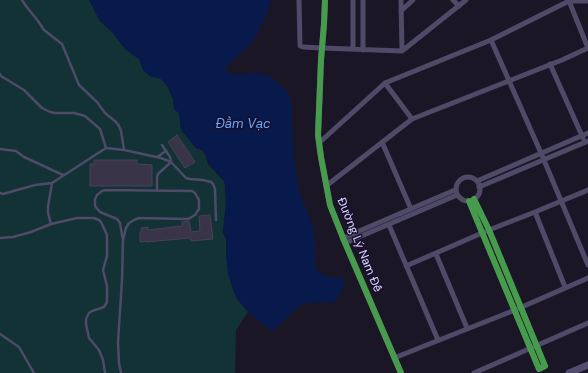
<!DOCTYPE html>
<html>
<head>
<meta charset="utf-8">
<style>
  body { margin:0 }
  canvas { display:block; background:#1a1626 }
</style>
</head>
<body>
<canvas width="588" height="373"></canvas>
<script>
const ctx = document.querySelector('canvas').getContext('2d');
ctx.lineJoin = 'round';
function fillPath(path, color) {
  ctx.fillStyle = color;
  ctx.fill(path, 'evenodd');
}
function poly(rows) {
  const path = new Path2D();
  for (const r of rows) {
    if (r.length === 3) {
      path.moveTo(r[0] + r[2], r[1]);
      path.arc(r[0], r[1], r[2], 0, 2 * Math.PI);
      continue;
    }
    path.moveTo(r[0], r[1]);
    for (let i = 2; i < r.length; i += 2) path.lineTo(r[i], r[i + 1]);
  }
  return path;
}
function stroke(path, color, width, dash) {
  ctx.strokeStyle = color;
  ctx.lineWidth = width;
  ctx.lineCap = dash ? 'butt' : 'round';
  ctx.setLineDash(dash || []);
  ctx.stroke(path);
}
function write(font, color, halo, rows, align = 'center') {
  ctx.font = font + ' "DM Sans",sans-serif';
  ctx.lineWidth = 3;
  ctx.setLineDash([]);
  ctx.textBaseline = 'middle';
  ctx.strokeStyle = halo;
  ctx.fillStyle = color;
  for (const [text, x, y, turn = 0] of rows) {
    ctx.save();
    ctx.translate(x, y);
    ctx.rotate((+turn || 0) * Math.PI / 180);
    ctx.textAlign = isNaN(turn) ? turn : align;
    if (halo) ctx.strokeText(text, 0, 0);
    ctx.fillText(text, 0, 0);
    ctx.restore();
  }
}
const green = poly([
  [0,0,89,0,100,21,113,33,125,49,139,59,143,70,150,76,161,79,168,87,173,99,174,109,179,113,180,120,181,130,196,148,202,150,206,156,208,164,224,181,225,185,226,204,223,232,226,239,226,255,237,299,248,312,236,330,235,373,0,373]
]);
const water = poly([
  [89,0,271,0,269,7,258,33,250,44,226,67,226,72,236,75,257,73,267,75,272,78,288,92,292,106,292,124,294,157,299,192,304,203,314,230,315,267,319,272,329,277,344,279,344,286,335,302,308,303,299,306,274,330,269,329,248,312,237,299,233,290,228,274,226,255,226,239,223,232,226,204,225,185,224,181,208,163,206,156,202,150,196,148,181,130,180,120,179,113,174,109,173,99,168,87,161,79,150,76,143,70,139,59,125,49,113,33,100,21]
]);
const building = poly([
  [177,135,195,162,185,168,168,142,177,135],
  [94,160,137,160,137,164,152,165,152,186,90,186,90,164,94,164,94,160],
  [210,215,213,239,191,241,190,238,146,242,146,241,140,242,140,233,141,233,141,228,148,227,148,230,182,226,182,222,189,221,191,232,200,231,199,216,210,215]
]);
const service = poly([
  [22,0,26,6,38,21,44,30,62,44,79,85,97,102,105,113,116,122,119,126,121,131,122,137,124,150],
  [0,74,1,76,24,90,42,108,50,112,55,113,74,113,85,116,100,129,106,148],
  [162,145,166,151],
  [0,149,16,151,24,157,63,175],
  [157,157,166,151,170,157,171,162,158,174,157,177,157,190],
  [106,190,192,191,195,193,199,200,199,209,195,215,188,219,139,218,134,220,129,223,126,228,123,240,120,223,117,219,100,212,95,206,95,199,97,195,102,191,106,190],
  [0,193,3,194,35,185,52,183,106,148,124,150,161,158,171,162,186,178,190,179,203,180,211,182,213,184,215,189,216,220],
  [51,224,48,213,48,207,52,183],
  [0,238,13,237,31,232,51,224,77,218,94,218,99,220,101,222,107,235,107,256,103,270,107,286,107,302,104,307,92,311,89,313,86,319,86,324,89,338,99,350,103,360,105,373],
  [0,334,19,347,34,373],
  [121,373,119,363,118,342,122,280,123,240]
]);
const minor = poly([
  [299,0,300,45,300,46,303,47,322,48,402,51,466,0],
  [353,0,353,49],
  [363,0,363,50],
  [401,0,402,51],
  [453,0,459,6],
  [401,11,413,0],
  [491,40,541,153,588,265],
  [550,64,583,138],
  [385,83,412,119],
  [382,142,411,209],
  [319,143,385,83,491,40,569,1,588,1],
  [468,189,12],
  [477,181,588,133],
  [326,186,412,119,562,60,588,48,569,1],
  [479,187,588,141],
  [469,201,539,369,545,366,489,230,474,199],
  [535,212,565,287],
  [389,225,438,340],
  [343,238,455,190],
  [345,243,457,195],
  [436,254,467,328],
  [406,266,489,230,535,212,588,190],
  [394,358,515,310,588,278],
  [474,373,588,323]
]);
const tertiary = poly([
  [325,0,324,24,321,60,318,135,321,157,330,205,343,238,401,373]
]);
const secondary = poly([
  [569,373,588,365]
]);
const cycleway = poly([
  [325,0,324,24,321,60,318,135,321,157,330,205,343,238,401,373],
  [469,201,539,369,545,366,489,230,474,199]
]);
const streetNames = [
  ["Đường Lý Nam Đế",359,245,68]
];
const waterNames = [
  ["Đầm Vạc",243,125]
];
fillPath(green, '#123236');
fillPath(water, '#071a4b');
fillPath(building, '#393447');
stroke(building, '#474059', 1);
stroke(service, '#4e4a67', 2.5);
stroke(minor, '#4e4a67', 5);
stroke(tertiary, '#4e4a67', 6);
stroke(secondary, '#524d6d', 7);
stroke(cycleway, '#469c4c', 6);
write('12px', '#e2dbff', '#170f2d', streetNames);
write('italic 13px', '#69acff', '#170f2d', waterNames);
</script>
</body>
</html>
